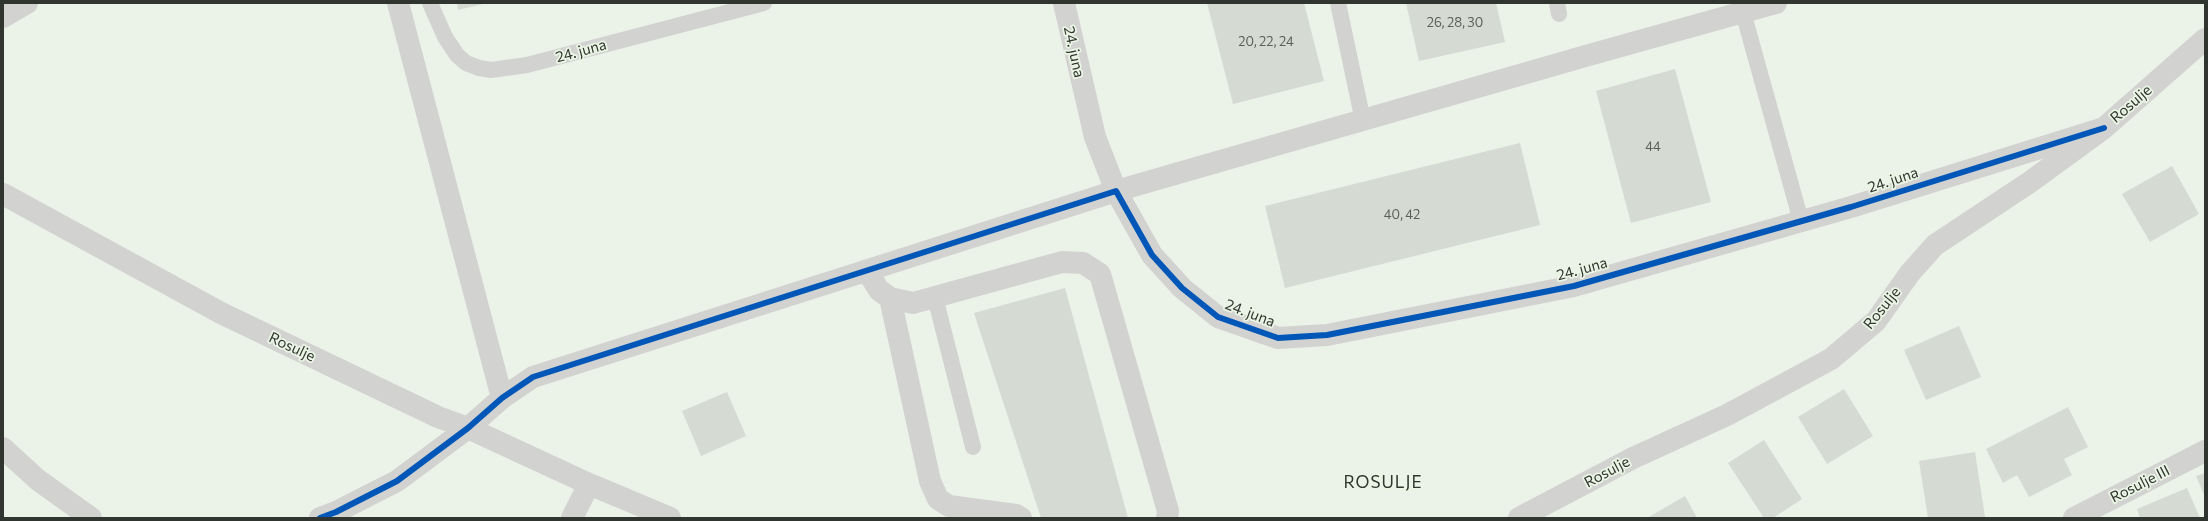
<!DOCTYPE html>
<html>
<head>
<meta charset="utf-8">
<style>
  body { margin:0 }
  #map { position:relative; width:2208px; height:521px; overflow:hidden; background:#ebf2e8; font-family:Commissioner,sans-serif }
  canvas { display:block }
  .frame { position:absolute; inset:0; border:4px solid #31352f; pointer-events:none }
</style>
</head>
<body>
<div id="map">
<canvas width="2208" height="521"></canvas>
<div class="frame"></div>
</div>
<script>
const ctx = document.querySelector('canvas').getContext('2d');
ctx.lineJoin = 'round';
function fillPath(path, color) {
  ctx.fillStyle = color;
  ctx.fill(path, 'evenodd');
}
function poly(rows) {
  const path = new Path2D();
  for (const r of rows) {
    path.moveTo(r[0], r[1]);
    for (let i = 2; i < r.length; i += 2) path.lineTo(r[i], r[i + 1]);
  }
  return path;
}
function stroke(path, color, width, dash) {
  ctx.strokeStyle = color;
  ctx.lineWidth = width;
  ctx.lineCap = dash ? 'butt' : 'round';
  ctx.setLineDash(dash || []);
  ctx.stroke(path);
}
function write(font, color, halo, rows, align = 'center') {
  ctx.font = font + ' Commissioner,sans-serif';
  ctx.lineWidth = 3.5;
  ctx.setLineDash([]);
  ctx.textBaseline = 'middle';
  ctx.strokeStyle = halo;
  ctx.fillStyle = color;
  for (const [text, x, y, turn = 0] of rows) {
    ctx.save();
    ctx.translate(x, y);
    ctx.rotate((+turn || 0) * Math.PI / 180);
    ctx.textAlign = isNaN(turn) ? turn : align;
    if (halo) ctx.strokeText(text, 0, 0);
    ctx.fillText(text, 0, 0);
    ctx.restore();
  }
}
const building = poly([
  [457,3,482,3,483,4,458,10],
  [1207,3,1304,3,1324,81,1233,104],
  [1406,3,1496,3,1505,42,1419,61],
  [1675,69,1711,202,1631,223,1596,91],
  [1520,143,1540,225,1285,288,1265,206],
  [2172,166,2199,214,2150,242,2122,194],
  [1065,288,1128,518,1041,518,974,313],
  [1959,326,1981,377,1926,400,1904,350],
  [1844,389,1873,436,1827,464,1798,417],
  [727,392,746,436,701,456,682,411],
  [2068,407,2088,447,2064,459,2072,475,2029,497,2017,475,2003,483,1986,449],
  [1764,440,1802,499,1773,518,1764,518,1728,463],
  [1975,452,1985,517,1928,518,1919,461],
  [2205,473,2205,497,2196,476],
  [2187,488,2200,518,2140,518,2137,509],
  [1685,496,1697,518,1647,518]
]);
const lane = poly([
  [430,3,445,37,457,55,466,63,479,68,491,70,527,65,764,3],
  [1338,3,1363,121],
  [1557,3,1559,14],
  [1743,12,1801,221],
  [935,297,973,447]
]);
const street = poly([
  [398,3,502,398],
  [1064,3,1095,137,1116,191,1589,55,1776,3],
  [3,17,27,3],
  [3,194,221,313,438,417,468,428,589,484,670,518],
  [867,271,879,290,890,298,913,303,1062,262,1083,263,1100,274,1168,511,1167,518],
  [890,298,930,481,938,499,949,506,1016,515,1021,518],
  [3,448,38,480,91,518],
  [320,518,336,512,397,481,468,428,502,398,533,377,1116,191,1152,255,1182,288,1218,317,1278,338,1327,335,1574,286,1851,207,2104,128],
  [572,518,589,484],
  [1519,518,1633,458,1727,415,1831,359,1876,321,1910,273,1935,245,2030,182,2104,128,2205,39],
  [2074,518,2205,451]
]);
const cycleway = poly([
  [320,518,336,512,397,481,468,428,502,398,533,377,1116,191,1152,255,1182,288,1218,317,1278,338,1327,335,1574,286,1851,207,2104,128]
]);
const numberNames = [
  ["26, 28, 30",1455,23],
  ["20, 22, 24",1266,42],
  ["44",1653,147],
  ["40, 42",1402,215]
];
const streetNames = [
  ["24. juna",581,51,-15],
  ["24. juna",1074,52,78],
  ["Rosulje",2131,104,-41],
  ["24. juna",1893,180,-18],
  ["24. juna",1582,269,-15],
  ["Rosulje",1882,308,-51],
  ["24. juna",1250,313,21],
  ["Rosulje",292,347,25],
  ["Rosulje",1607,472,-28],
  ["Rosulje III",2140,484,-27]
];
const quarterNames = [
  ["ROSULJE",1383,482]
];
fillPath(building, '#d5dad3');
stroke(lane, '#d2d3d1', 16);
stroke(street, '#d2d3d1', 22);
stroke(cycleway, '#0057b8', 6);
write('13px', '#5c605a', null, numberNames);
write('15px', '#31352f', '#eaf5e5', streetNames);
ctx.letterSpacing = '1px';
write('17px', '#31352f', '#eaf5e5', quarterNames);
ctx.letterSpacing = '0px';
</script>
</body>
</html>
